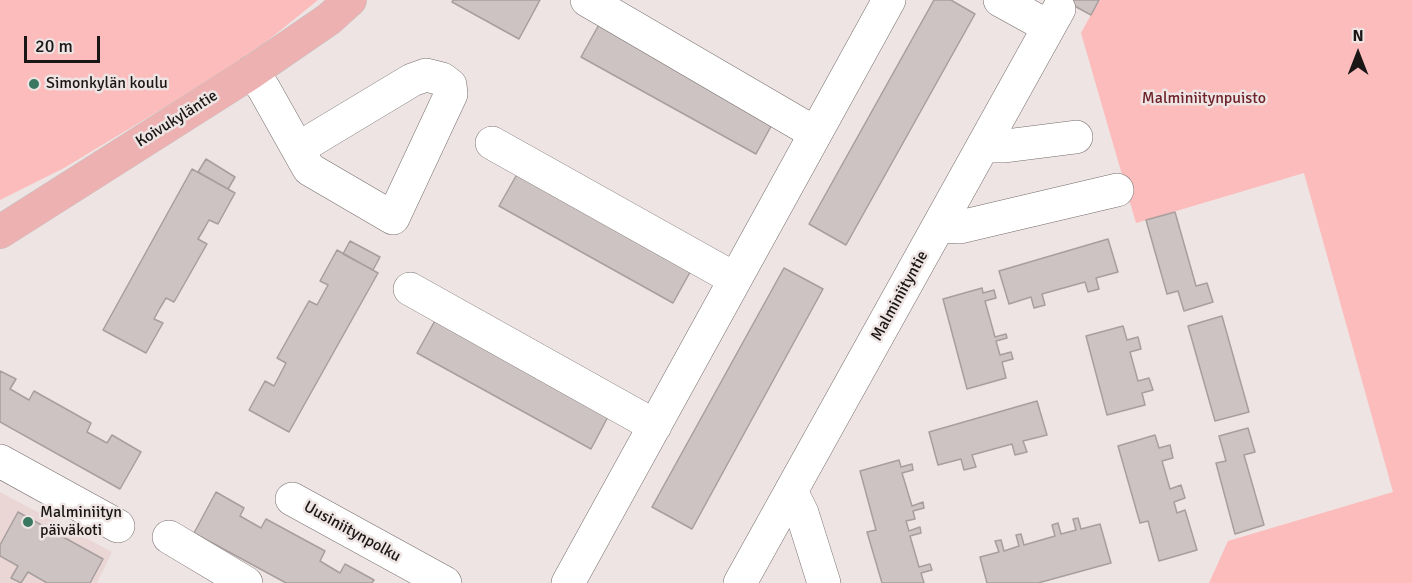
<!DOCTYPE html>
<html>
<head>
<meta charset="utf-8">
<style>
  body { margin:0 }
  #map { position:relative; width:1412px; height:583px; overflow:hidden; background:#eee4e4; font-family:Signika,sans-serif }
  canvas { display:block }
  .north { position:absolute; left:1328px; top:24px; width:60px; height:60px; -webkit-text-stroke:4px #eee4e4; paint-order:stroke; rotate:0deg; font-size:16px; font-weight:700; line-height:24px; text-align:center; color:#1a1616 }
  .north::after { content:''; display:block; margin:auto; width:21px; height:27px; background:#1a1616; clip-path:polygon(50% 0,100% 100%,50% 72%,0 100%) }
  .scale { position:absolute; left:24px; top:36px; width:76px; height:27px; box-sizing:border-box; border:3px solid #1a1616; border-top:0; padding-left:8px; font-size:18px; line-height:21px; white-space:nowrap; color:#1a1616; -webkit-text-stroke:4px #eee4e4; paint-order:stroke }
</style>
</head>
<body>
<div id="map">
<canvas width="1412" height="583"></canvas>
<div class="north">N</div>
<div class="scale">20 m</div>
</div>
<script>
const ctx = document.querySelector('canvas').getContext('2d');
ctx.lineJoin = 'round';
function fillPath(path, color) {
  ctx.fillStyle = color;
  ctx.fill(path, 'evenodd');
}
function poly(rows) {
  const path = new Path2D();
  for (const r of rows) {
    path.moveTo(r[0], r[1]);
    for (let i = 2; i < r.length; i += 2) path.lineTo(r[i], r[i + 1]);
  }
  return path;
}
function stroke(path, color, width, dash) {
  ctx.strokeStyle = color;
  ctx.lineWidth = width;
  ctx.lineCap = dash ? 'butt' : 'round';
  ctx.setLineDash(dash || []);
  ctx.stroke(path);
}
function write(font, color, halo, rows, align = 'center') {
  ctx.font = font + ' Signika,sans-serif';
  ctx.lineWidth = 5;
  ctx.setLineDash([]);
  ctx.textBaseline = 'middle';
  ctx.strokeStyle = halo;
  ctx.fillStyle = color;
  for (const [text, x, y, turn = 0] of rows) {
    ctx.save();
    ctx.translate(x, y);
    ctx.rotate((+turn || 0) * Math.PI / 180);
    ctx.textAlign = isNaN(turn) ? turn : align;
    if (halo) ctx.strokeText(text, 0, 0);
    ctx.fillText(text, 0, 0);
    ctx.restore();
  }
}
const built = poly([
  [0,492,112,552,97,583,0,583]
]);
const green = poly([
  [0,0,318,0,245,59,64,168,0,200],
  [1099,0,1412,0,1412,583,1209,583,1228,541,1393,492,1304,173,1136,223,1081,33]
]);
const building = poly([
  [453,0,540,0,519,39,452,2,453,0],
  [934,0,951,0,975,14,846,245,809,224,934,0],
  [1071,0,1099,0,1091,15,1069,3,1071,0],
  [601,21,776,117,756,154,581,57,601,21],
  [206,159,235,177,228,189,198,172,206,159],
  [192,169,235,193,218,224,209,220,204,229,198,239,207,244,174,302,166,298,160,308,154,319,163,323,146,353,103,330,192,169],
  [520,169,694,265,673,303,499,206,520,169],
  [1175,212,1196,286,1207,283,1213,302,1184,311,1178,291,1167,294,1146,220,1175,212],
  [1108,239,1118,272,1096,278,1099,289,1088,292,1085,282,1042,294,1045,305,1034,308,1031,297,1009,304,999,271,1108,239],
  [350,241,380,257,373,270,343,254,350,241],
  [337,250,378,273,289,432,249,410,265,381,274,386,286,363,277,358,309,301,317,305,328,285,320,281,337,250],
  [784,268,823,289,692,529,652,507,784,268],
  [982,288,983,293,994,290,996,298,985,301,995,337,1006,334,1007,338,996,341,1000,355,1011,352,1013,359,1002,362,1006,378,967,389,943,299,982,288],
  [1222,316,1249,412,1215,421,1188,326,1222,316],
  [437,317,611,411,591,449,417,353,437,317],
  [1123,326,1127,340,1138,337,1141,349,1130,352,1138,381,1149,378,1153,390,1142,393,1145,405,1107,415,1086,336,1123,326],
  [0,371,16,379,10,389,29,400,34,391,91,423,87,432,107,443,112,435,141,452,120,489,0,422,0,371],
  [1037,401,1047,435,1023,441,1027,452,1015,455,1012,444,972,455,976,467,964,470,961,459,938,465,929,432,1037,401],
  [1248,428,1255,452,1244,455,1264,525,1235,534,1216,463,1226,461,1219,436,1248,428],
  [1155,435,1159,448,1170,445,1173,458,1162,461,1170,489,1181,485,1185,498,1174,502,1177,513,1185,510,1197,550,1159,561,1148,521,1140,523,1118,446,1155,435],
  [899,460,901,467,912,464,913,470,902,473,912,506,923,502,924,508,913,511,915,519,906,521,909,531,920,527,921,533,910,536,919,567,930,564,932,570,921,573,924,583,882,583,867,532,876,530,860,471,899,460],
  [216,492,244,508,240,516,261,528,266,519,325,551,320,561,340,573,345,564,374,580,372,583,286,583,194,533,216,492],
  [18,512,103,559,90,583,47,583,28,572,21,583,11,578,18,566,0,556,0,545,18,512],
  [1078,518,1081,529,1100,524,1111,563,1038,583,987,583,980,557,999,552,995,541,1001,540,1004,551,1019,546,1016,535,1021,534,1024,545,1055,536,1052,525,1058,523,1061,534,1076,530,1073,519,1078,518]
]);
const minor = poly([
  [587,0,815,133],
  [1000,0,1049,27],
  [252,72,264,89,309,169,393,218,451,94,450,85,442,79,426,75,412,80,299,148],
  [492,143,735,279],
  [983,146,1005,146,1076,137],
  [939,226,960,227,1117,190],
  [410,289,655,426],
  [0,461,118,526],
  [791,491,802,513,824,583],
  [292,499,445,583],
  [169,537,246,583],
  [568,583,889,0],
  [740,583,1059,9]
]);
const major = poly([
  [0,232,252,72,329,19,350,0]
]);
const markers = [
  [34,84,6,"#3b7862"],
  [28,522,6,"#3b7862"]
];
const poiNames = [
  ["Simonkylän koulu",46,84],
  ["Malminiityn",40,513],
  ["päiväkoti",40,531]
];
const parkNames = [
  ["Malminiitynpuisto",1204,99]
];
const streetNames = [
  ["Koivukyläntie",177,119,-32],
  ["Malminiityntie",900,296,-61],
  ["Uusiniitynpolku",352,532,29]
];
fillPath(built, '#e9d6d5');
fillPath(green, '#fbbcbb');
fillPath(building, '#ccc3c2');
stroke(building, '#a89e9e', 1.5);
stroke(minor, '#756c6c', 34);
stroke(major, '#c3c2c2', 34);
stroke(minor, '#fff', 33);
stroke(major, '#eeb1b2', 33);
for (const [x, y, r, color] of markers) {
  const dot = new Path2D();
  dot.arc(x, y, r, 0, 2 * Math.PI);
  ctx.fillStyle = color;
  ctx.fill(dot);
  stroke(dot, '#eee4e4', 2);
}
write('16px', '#1a1616', '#eee4e4', poiNames, 'left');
write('16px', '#6d2329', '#eee4e4', parkNames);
write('16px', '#1a1616', '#eee4e4', streetNames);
</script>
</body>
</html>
